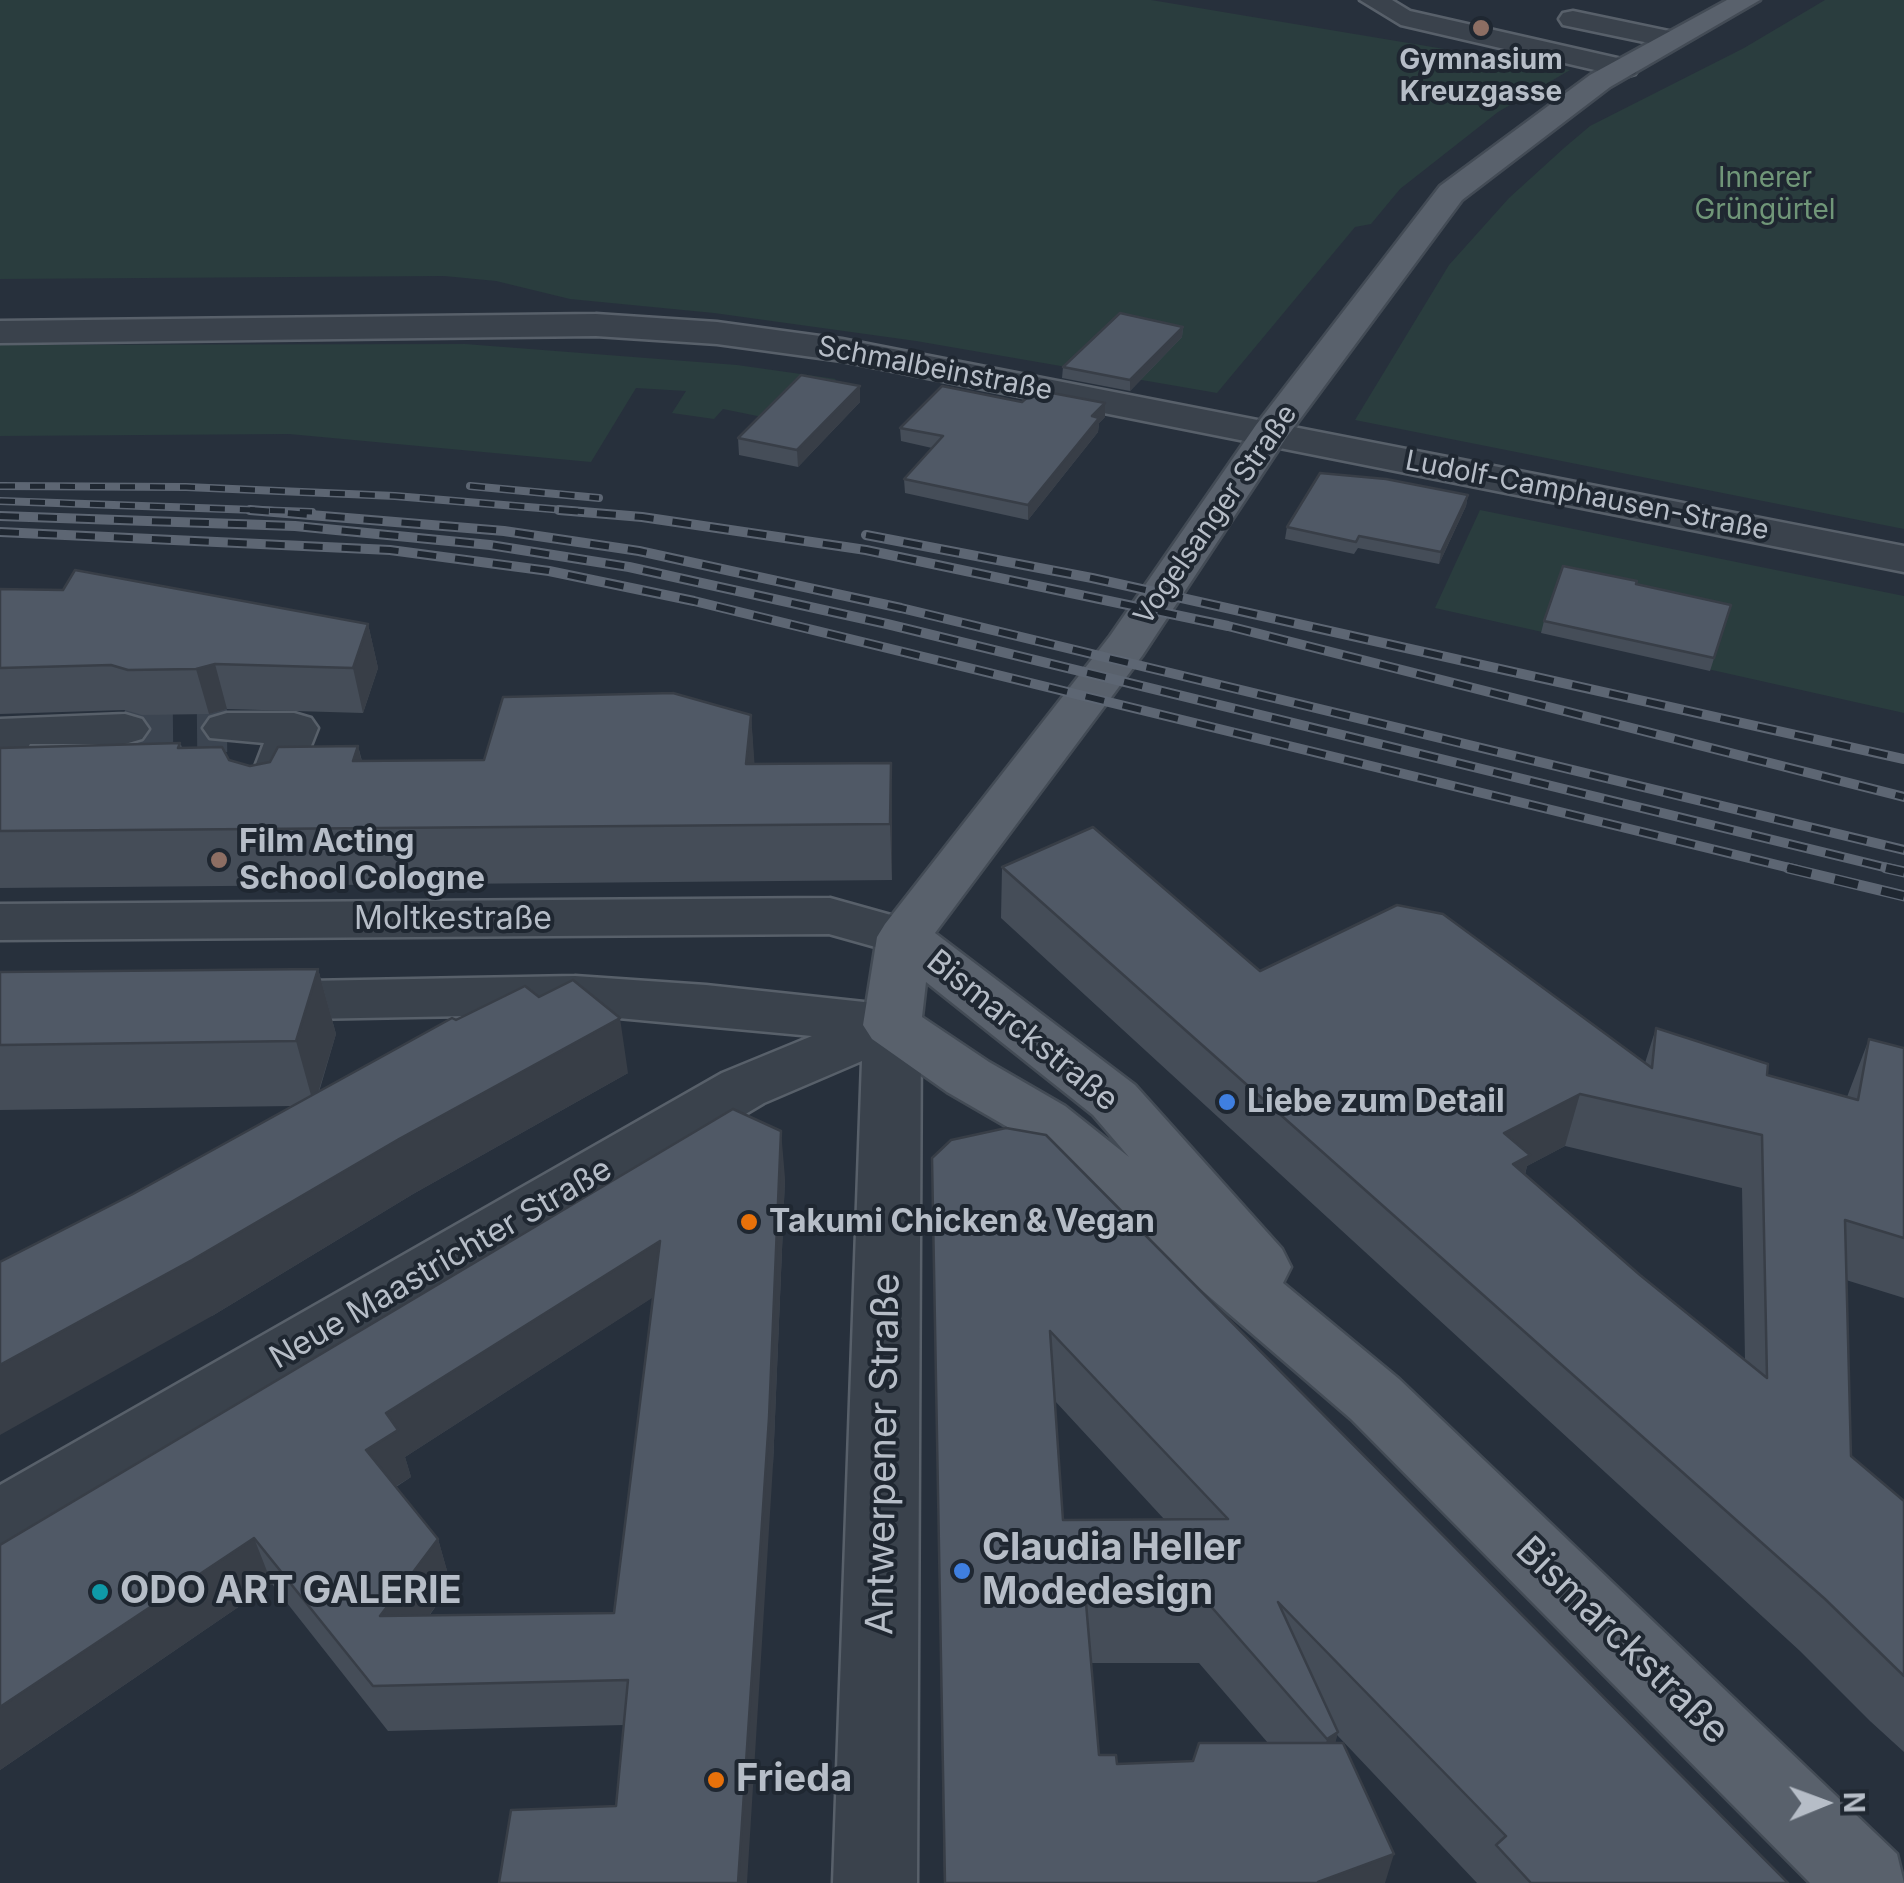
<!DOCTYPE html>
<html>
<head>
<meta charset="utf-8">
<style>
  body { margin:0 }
  #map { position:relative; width:1904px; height:1883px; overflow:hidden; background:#27303c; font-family:Inter,sans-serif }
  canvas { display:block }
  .north { position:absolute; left:1774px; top:1753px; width:100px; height:100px; -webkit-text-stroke:8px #1f2731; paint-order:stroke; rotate:89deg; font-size:28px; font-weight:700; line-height:40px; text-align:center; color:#b6bdc7 }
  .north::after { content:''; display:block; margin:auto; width:35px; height:45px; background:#b6bdc7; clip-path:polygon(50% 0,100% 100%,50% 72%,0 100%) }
</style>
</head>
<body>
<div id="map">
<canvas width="1904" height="1883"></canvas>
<div class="north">N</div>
</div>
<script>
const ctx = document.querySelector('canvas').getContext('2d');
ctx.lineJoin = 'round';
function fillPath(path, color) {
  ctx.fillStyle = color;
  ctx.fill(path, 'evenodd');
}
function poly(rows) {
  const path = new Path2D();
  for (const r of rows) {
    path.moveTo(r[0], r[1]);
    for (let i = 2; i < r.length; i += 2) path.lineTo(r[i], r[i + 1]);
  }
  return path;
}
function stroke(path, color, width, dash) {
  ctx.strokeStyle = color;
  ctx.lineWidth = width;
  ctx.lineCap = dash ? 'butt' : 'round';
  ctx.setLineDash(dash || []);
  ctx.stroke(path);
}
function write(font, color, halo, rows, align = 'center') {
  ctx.font = font + ' Inter,sans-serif';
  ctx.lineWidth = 8;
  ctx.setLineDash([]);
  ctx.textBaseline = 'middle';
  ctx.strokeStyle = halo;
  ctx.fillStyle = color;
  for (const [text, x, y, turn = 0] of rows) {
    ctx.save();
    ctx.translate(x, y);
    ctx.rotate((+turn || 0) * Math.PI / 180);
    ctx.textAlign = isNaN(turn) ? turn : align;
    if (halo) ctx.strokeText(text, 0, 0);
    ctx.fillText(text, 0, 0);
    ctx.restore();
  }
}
const green = poly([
  [0,0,1151,0,1570,70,1498,112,1400,189,1371,224,1355,227,1217,393,916,341,714,313,570,299,496,281,444,276,0,279],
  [1825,0,1904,0,1904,529,1355,420,1449,265,1509,198,1564,148,1590,126,1744,48],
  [465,344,737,365,836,379,820,394,772,419,723,409,714,419,672,413,686,391,636,388,591,462,289,434,0,436,0,345],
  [1480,510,1904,596,1904,713,1435,608]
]);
const minorTunnel = poly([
  [125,729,227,728]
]);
const minor = poly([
  [1360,0,1392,0,1410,11,1635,62,1639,68,1635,74,1625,77,1401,25,1360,0],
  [1573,11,1683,34,1687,40,1673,48,1563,25,1559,19,1563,13,1573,11],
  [596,314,717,322,842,339,1904,546,1904,572,842,361,717,344,596,336,0,343,0,321,596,314],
  [227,713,294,713,311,718,318,728,284,814,266,818,248,814,241,803,264,743,210,738,203,728,210,718,227,713],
  [125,714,142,719,149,729,142,739,125,744,30,744,17,764,0,769,0,719,125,714],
  [830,898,923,924,931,937,923,950,904,955,829,934,0,940,0,904,830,898],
  [575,976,706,985,892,1005,912,1011,921,1025,917,1883,833,1883,862,1061,764,1103,26,1544,0,1553,0,1485,722,1073,812,1036,575,1014,253,1020,233,1015,225,1001,233,987,253,982,575,976]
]);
const major = poly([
  [1727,0,1760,0,1610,87,1462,200,1286,438,1142,656,935,933,1135,1085,1282,1249,1291,1267,1283,1283,1399,1379,1897,1854,1904,1883,1810,1883,1351,1419,1023,1136,947,1092,872,1039,863,1025,877,937,885,924,1110,636,1256,425,1440,186,1590,75,1727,0],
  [926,982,1093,1115,1129,1157,1065,1106,989,1062,922,1017,926,982]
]);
const railFar2 = poly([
  [0,486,186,487,395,496,588,512],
  [470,486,599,498],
  [0,501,312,512]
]);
const railFar1 = poly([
  [250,510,504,531,639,551,901,608,1904,850],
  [559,510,642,517,866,550,1228,626,1904,797],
  [0,516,295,526,490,545,629,567,887,624,1896,870],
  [0,532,390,550,549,571,694,601,1798,870],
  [866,535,1092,578,1904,759]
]);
const rail = poly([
  [1788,868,1904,896],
  [1886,868,1904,872]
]);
const wall = poly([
  [1183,327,1182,337,1130,391,1062,378,1063,367],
  [860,386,860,402,798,467,739,455,738,438],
  [1105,417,1099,423,1098,432,1028,520,905,493,904,479,932,448,901,441,900,428],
  [1468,495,1466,506,1439,564,1358,548,1354,554,1285,539,1287,527],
  [1636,584,1731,605,1710,671,1541,633,1544,621],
  [0,589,368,624,378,668,363,713,227,709,209,714,142,715,125,710,0,714],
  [751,715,754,764,891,763,892,880,0,888,0,748,180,743,182,747,250,766,358,746,362,761,484,760],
  [1002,867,1260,971,1645,1063,1656,1028,1767,1075,1847,1097,1869,1039,1904,1048,1904,1298,1846,1280,1851,1456,1904,1501,1904,1752,1870,1721,1800,1651,1001,918],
  [1565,1146,1742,1188,1745,1360,1640,1275,1525,1175,1527,1166],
  [318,969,336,1034,319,1092,456,1020,628,1073,413,1194,212,1316,133,1194,292,1106,0,1110,0,972],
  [932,1158,1788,1883,1477,1883,1337,1735,1335,1743,944,1883],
  [1055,1401,1104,1454,1164,1519,1063,1520],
  [1091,1663,1199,1663,1268,1743,1193,1761,1117,1764,1099,1755],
  [785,1178,773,1465,616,1806,624,1725,388,1731,272,1584,0,1770,0,1545],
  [653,1297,614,1613,429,1616,451,1585,438,1539,396,1487,411,1477,405,1457]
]);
const shadedWall = poly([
  [1183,327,1182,337,1130,391,1130,380],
  [860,386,860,402,798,467,797,450],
  [1105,403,1105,417,1099,423,1098,432,1028,520,1028,505,1092,416],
  [1468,495,1466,506,1439,564,1441,552],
  [368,624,378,668,363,713,353,668],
  [215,664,227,709,209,714,196,669],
  [751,715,755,770,746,764],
  [358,746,371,802,353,761],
  [891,763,892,819,892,880,890,824],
  [318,969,336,1034,314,1106,296,1041],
  [620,1018,628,1073,413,1194,212,1316,0,1435,0,1365,399,1139],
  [1580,1094,1565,1146,1527,1166,1516,1208,1504,1133],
  [781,1131,785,1178,773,1465,747,1883,738,1883],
  [660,1241,666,1289,405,1457,411,1477,380,1496,366,1450,386,1413],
  [254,1538,272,1584,0,1770,0,1707],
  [438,1539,451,1585,395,1662,380,1616],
  [1338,1732,1324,1790,1313,1797,1327,1739],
  [1394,1854,1385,1883,1318,1883,1318,1882]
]);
const building = poly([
  [1120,313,1183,327,1130,380,1063,367,1120,313],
  [801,375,860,386,797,450,738,438,801,375],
  [942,386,1022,402,1036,390,1105,403,1092,416,1099,418,1028,505,904,479,943,436,900,428,942,386],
  [1320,473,1386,479,1468,495,1441,552,1359,536,1356,542,1287,527,1320,473],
  [1563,566,1637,581,1636,584,1731,605,1714,658,1544,621,1563,566],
  [75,570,368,624,353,668,215,664,196,669,128,670,111,665,0,668,0,589,63,590,75,570],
  [673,693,751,715,746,764,891,763,890,824,0,831,0,748,180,743,178,748,222,747,229,760,250,766,270,762,278,747,358,746,353,761,484,760,503,697,673,693],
  [1093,827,1260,971,1397,905,1443,914,1652,1068,1656,1028,1768,1064,1767,1075,1858,1100,1869,1039,1904,1048,1904,1238,1845,1220,1851,1456,1904,1501,1904,1676,1825,1599,1002,867,1093,827],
  [1580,1094,1762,1135,1767,1378,1640,1275,1513,1164,1530,1155,1504,1133,1580,1094],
  [318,969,296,1041,0,1045,0,972,318,969],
  [573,980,620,1018,399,1139,192,1260,0,1365,0,1262,133,1194,452,1018,456,1020,525,986,539,997,573,980],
  [733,1109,781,1131,769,1418,738,1883,499,1883,511,1810,616,1806,628,1680,373,1686,254,1538,0,1707,0,1545,733,1109],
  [660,1241,614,1613,380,1616,438,1539,366,1450,398,1430,386,1413,660,1241],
  [1006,1128,1046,1135,1788,1883,1531,1883,1496,1845,1506,1836,1278,1602,1338,1732,1327,1739,1208,1603,1086,1603,1099,1755,1116,1755,1117,1764,1193,1761,1199,1743,1343,1743,1394,1854,1318,1882,1319,1883,945,1883,932,1158,951,1140,1006,1128],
  [1050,1331,1228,1519,1063,1520,1050,1331]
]);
const markers = [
  [1481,28,10,"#8d6e63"],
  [219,860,10,"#8d6e63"],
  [1227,1102,10,"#3f7fe0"],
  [749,1222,10,"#e8710a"],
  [962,1571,10,"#3f7fe0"],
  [100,1592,10,"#0f9aa8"],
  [716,1780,10,"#e8710a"]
];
const farPoinames = [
  ["Gymnasium",1481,61],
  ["Kreuzgasse",1481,93]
];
const farParknames = [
  ["Innerer",1765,179],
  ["Grüngürtel",1765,211]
];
const farStreetnames = [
  ["Schmalbeinstraße",935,369,11],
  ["Ludolf-Camphausen-Straße",1587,496,11],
  ["Vogelsanger Straße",1216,515,-55]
];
const poiNames = [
  ["Film Acting",239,842],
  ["School Cologne",239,879],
  ["Liebe zum Detail",1247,1102],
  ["Takumi Chicken & Vegan",769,1222]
];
const streetNames = [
  ["Moltkestraße",453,919],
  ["Bismarckstraße",1022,1031,39],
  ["Neue Maastrichter Straße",441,1264,-30]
];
const nearStreetnames = [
  ["Antwerpener Straße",884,1454,-89],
  ["Bismarckstraße",1622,1641,44]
];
const nearPoinames = [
  ["Claudia Heller",982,1549],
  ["Modedesign",982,1593],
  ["ODO ART GALERIE",120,1592],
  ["Frieda",736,1780]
];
fillPath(green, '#2a3d3e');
stroke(minorTunnel, '#3c4551', 48, [48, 24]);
stroke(minor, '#58606a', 5);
stroke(major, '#434b55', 5);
fillPath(minor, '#3a424c');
fillPath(major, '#59616c');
stroke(railFar2, '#5d6673', 8);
stroke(railFar1, '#5d6673', 10);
stroke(rail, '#5d6673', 11);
stroke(railFar2, '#1f2731', 5, [15]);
stroke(railFar1, '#1f2731', 6, [19]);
stroke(rail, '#1f2731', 8, [24]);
fillPath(wall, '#454d58');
fillPath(shadedWall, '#383e47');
fillPath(building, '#505966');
stroke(building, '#383e47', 2.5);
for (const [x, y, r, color] of markers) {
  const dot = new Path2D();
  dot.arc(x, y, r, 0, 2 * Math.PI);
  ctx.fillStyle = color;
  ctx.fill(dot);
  stroke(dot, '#1f2731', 4);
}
write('bold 28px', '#b6bdc7', '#1f2731', farPoinames);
write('28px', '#709678', '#1f2731', farParknames);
write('28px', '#b6bdc7', '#1f2731', farStreetnames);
write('bold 32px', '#b6bdc7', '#1f2731', poiNames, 'left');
write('32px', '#b6bdc7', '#1f2731', streetNames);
write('38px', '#b6bdc7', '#1f2731', nearStreetnames);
write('bold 38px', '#b6bdc7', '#1f2731', nearPoinames, 'left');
</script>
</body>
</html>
